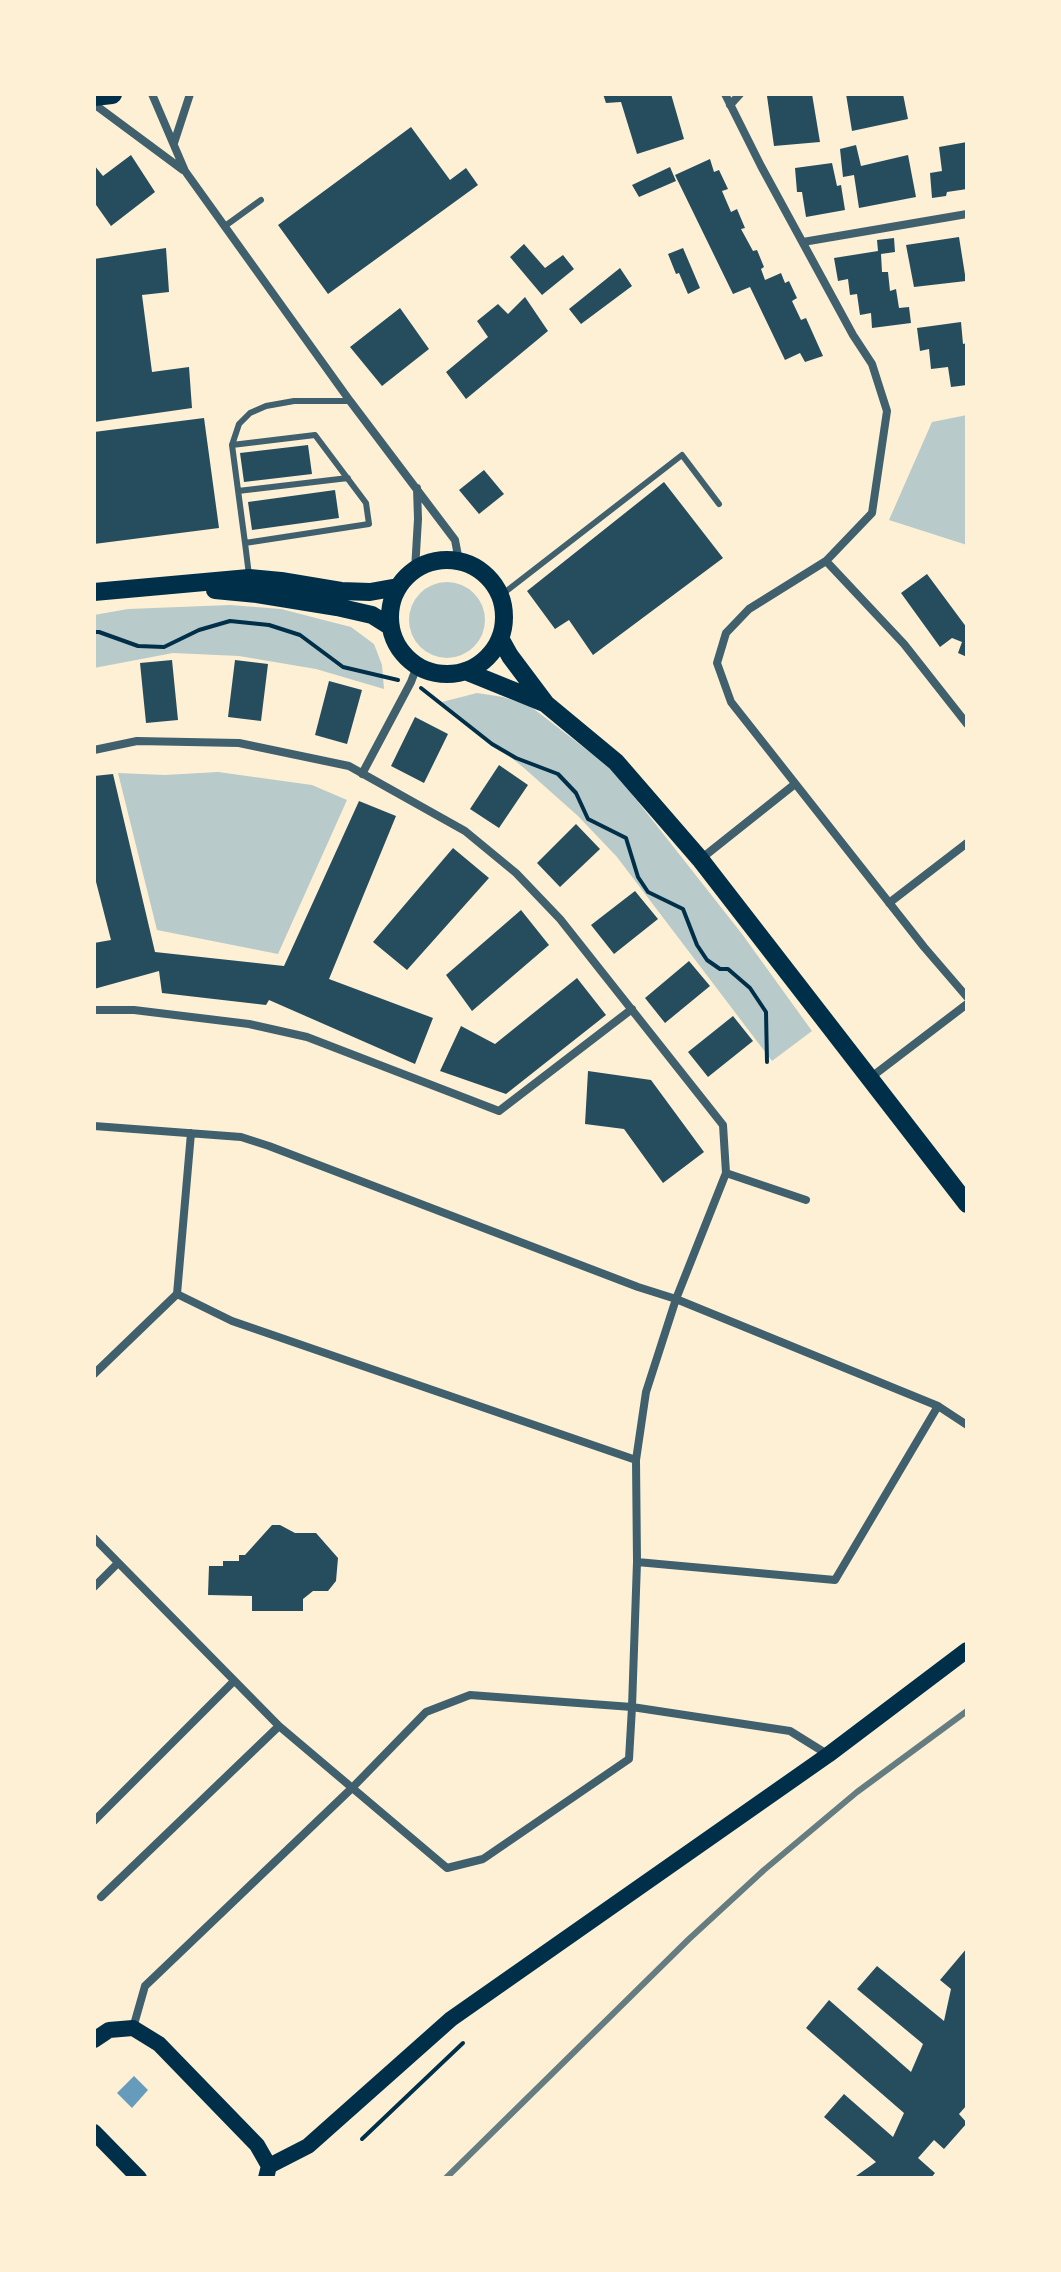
<!DOCTYPE html>
<html>
<head>
<meta charset="utf-8">
<style>
  body { margin:0 }
  #map { position:relative; width:1061px; height:2272px; overflow:hidden; background:#fdf0d5; font-family:"Varela Round",sans-serif }
  canvas { display:block }
  .frame { position:absolute; inset:0; border:96px solid #fdf0d5; pointer-events:none }
</style>
</head>
<body>
<div id="map">
<canvas width="1061" height="2272"></canvas>
<div class="frame"></div>
</div>
<script>
const ctx = document.querySelector('canvas').getContext('2d');
ctx.lineJoin = 'round';
function fillPath(path, color) {
  ctx.fillStyle = color;
  ctx.fill(path, 'evenodd');
}
function poly(rows) {
  const path = new Path2D();
  for (const r of rows) {
    if (r.length === 3) {
      path.moveTo(r[0] + r[2], r[1]);
      path.arc(r[0], r[1], r[2], 0, 2 * Math.PI);
      continue;
    }
    path.moveTo(r[0], r[1]);
    for (let i = 2; i < r.length; i += 2) path.lineTo(r[i], r[i + 1]);
  }
  return path;
}
function stroke(path, color, width, dash) {
  ctx.strokeStyle = color;
  ctx.lineWidth = width;
  ctx.lineCap = dash ? 'butt' : 'round';
  ctx.setLineDash(dash || []);
  ctx.stroke(path);
}
const green = poly([
  [967,415,967,545,889,520,932,422],
  [447,620,38],
  [230,605,281,609,351,627,374,644,382,665,384,689,316,669,239,656,173,653,94,668,94,615,128,609],
  [477,693,503,697,530,706,613,770,742,934,812,1031,772,1061,617,857,578,816,524,768,442,702],
  [218,772,312,785,347,800,278,954,157,930,118,773,165,775]
]);
const water = poly([
  [134,2076,148,2090,132,2108,117,2093]
]);
const building = poly([
  [603,94,671,94,684,139,637,154,621,102,606,103],
  [776,94,812,94,820,142,774,146,767,96],
  [846,94,903,94,908,119,852,131],
  [411,127,450,180,466,168,478,185,328,294,278,225],
  [967,142,967,189,947,192,946,196,932,198,930,173,942,171,939,147],
  [856,145,861,166,908,155,916,197,859,208,854,175,843,177,840,149],
  [131,155,155,192,111,226,94,202,94,165,103,176],
  [710,159,714,172,719,170,728,189,722,191,731,212,737,209,745,228,741,229,753,251,757,250,764,267,761,269,765,280,781,273,785,283,789,281,797,298,792,301,801,320,806,318,823,356,805,362,800,353,785,360,750,287,733,294,675,175],
  [832,163,837,186,841,185,845,210,806,217,802,192,797,192,795,168],
  [670,167,676,181,639,197,632,185],
  [959,237,966,281,914,287,906,245],
  [894,238,895,252,881,254,882,272,888,272,890,291,896,289,899,308,909,307,911,323,872,328,871,313,860,315,857,294,850,295,848,279,838,281,834,258,878,251,877,240],
  [524,244,545,268,563,255,574,269,542,295,510,257],
  [166,248,169,292,142,295,152,372,189,367,192,408,94,422,94,259],
  [683,248,700,288,688,294,679,273,676,274,668,254],
  [620,268,632,286,581,324,569,309],
  [525,297,548,331,466,399,446,372,488,337,477,321,498,304,508,314],
  [400,308,429,349,382,386,350,347],
  [961,322,963,344,967,343,967,385,951,387,948,367,931,369,929,349,920,351,917,328],
  [204,418,219,528,94,544,94,432],
  [308,445,312,474,244,482,240,453],
  [484,470,504,494,479,514,459,490],
  [664,482,723,558,593,655,569,620,555,629,527,591],
  [335,490,339,518,252,530,248,502],
  [927,574,967,628,967,657,958,653,962,642,952,638,940,647,901,593],
  [172,660,178,720,146,723,140,663],
  [235,660,268,664,261,721,228,717],
  [329,681,362,690,347,744,315,735],
  [415,717,448,734,424,783,391,766],
  [499,765,528,785,499,828,470,809],
  [113,774,155,952,284,966,359,801,396,816,329,979,433,1018,415,1064,269,1000,266,1005,162,993,159,971,94,989,94,943,111,940,94,874,94,776],
  [576,824,600,849,560,887,537,863],
  [453,848,489,878,407,970,373,942],
  [635,891,658,919,614,954,591,925],
  [521,910,549,945,472,1011,446,975],
  [689,961,710,986,665,1023,645,998],
  [577,978,606,1015,506,1094,440,1071,461,1026,495,1044],
  [733,1016,753,1041,708,1077,688,1052],
  [588,1071,651,1080,704,1152,663,1183,624,1129,585,1124],
  [272,1525,280,1525,295,1533,316,1533,338,1558,336,1581,328,1591,313,1591,303,1599,303,1611,252,1611,252,1596,208,1595,209,1566,223,1566,223,1561,239,1561,239,1555,245,1555],
  [967,1948,967,2105,959,2114,967,2123,944,2149,934,2140,918,2158,935,2173,931,2178,858,2178,856,2176,876,2162,824,2117,844,2094,893,2137,904,2113,806,2028,829,2000,911,2072,923,2044,857,1989,877,1966,944,2021,951,1989,940,1980]
]);
const path = poly([
  [94,632,99,632,138,646,164,647,199,630,230,621,269,625,300,635,343,667,398,680],
  [421,688,492,744,516,758,558,774,576,793,588,819,626,838,638,877,648,892,683,909,697,945,707,960,720,969,728,969,750,988,766,1012,767,1062],
  [362,2139,463,2043]
]);
const service = poly([
  [225,226,261,200],
  [232,445,315,435,366,503,369,524,245,543,232,445,239,424,250,413,266,406,294,401,350,401],
  [238,491,348,478],
  [245,543,249,575],
  [500,596,682,455,719,504]
]);
const minor = poly([
  [152,94,185,171,350,401,455,540,459,561],
  [725,94,761,166,853,335,872,364,887,411,872,513,826,561,749,609,726,633,717,663,731,702,924,947,967,997],
  [94,104,183,170],
  [730,105,740,94],
  [174,143,190,94],
  [803,242,967,214],
  [826,561,904,644,967,724],
  [415,570,418,519,417,488],
  [94,750,137,741,239,743,349,766,465,831,516,873,560,919,723,1125,726,1173,676,1299,646,1392,636,1460,637,1562,632,1707,629,1759,483,1859,447,1868,279,1726,94,1538],
  [362,774,411,682,417,666],
  [702,858,795,784],
  [889,903,967,843],
  [94,1010,134,1010,249,1024,307,1037,499,1111,632,1009],
  [870,1078,967,1004],
  [94,1126,241,1137,269,1146,638,1287,676,1299,938,1406,967,1425],
  [726,1173,806,1200],
  [177,1294,232,1321,636,1460],
  [94,1374,177,1294,191,1133],
  [637,1562,835,1580,938,1406],
  [94,1587,118,1563],
  [94,1821,234,1681],
  [101,1897,279,1726],
  [133,2028,145,1986,352,1788,426,1712,470,1695,632,1707,790,1731,827,1754]
]);
const secondary = poly([
  [94,2040,109,2030,133,2028,159,2044,257,2145,269,2166,266,2178],
  [94,2132,139,2178],
  [269,2166,308,2146,451,2019,828,1755,967,1650]
]);
const primary = poly([
  [447,617,57],
  [215,590,257,594,337,607,372,615,391,627],
  [94,592,249,578,281,581,341,591,370,592,398,587],
  [500,638,510,656,546,704,616,762,700,859,967,1204],
  [465,671,544,703]
]);
const trunk = poly([
  [94,96,112,94]
]);
const rail = poly([
  [446,2178,689,1939,764,1870,857,1792,967,1711]
]);
fillPath(green, '#b9caca');
fillPath(water, '#669bbc');
fillPath(building, '#264d5e');
stroke(path, '#003049', 4);
stroke(service, '#3f606c', 6);
stroke(minor, '#3f606c', 8);
stroke(secondary, '#003049', 16);
stroke(primary, '#003049', 18);
stroke(trunk, '#003049', 20);
stroke(rail, '#657d81', 6);
</script>
</body>
</html>
